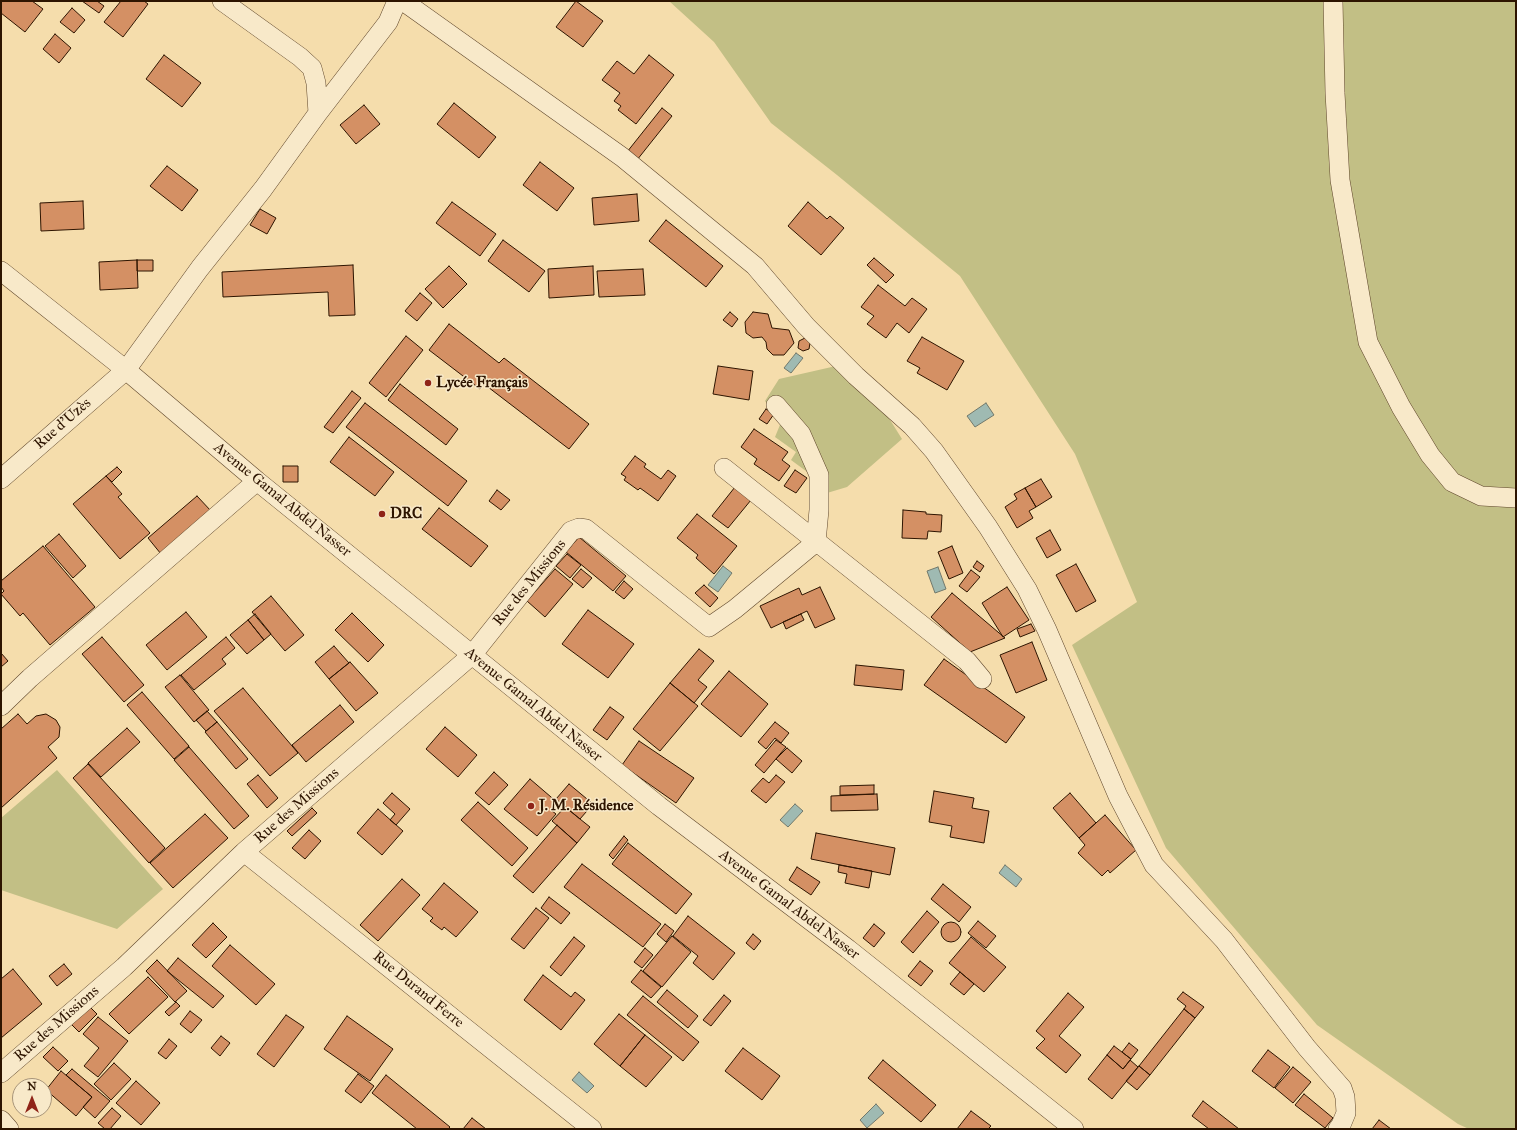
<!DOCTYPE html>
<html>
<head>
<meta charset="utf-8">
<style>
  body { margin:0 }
  #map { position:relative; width:1517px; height:1130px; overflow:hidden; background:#f5ddac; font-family:"IM FELL Great Primer",serif }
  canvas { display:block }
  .frame { position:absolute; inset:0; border:2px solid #2d1400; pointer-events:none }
  .north { position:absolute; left:12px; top:1078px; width:40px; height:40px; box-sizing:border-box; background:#f8e9c9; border:1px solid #a79479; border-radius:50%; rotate:0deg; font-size:11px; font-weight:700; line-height:16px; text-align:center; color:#2d1400 }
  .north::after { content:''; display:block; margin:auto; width:14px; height:18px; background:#8f2418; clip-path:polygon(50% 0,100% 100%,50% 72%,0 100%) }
</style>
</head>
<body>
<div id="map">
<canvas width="1517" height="1130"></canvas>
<div class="frame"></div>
<div class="north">N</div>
</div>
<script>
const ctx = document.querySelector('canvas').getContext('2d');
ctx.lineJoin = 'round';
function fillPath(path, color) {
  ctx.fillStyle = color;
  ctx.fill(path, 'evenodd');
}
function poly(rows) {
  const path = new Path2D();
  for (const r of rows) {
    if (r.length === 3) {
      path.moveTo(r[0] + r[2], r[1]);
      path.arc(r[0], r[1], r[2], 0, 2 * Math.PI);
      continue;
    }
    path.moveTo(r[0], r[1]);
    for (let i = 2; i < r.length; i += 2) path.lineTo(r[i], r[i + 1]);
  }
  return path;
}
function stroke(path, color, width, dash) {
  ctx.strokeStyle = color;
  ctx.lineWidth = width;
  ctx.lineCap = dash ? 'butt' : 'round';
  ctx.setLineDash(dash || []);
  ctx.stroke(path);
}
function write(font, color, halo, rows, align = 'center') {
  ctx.font = font + ' "IM FELL Great Primer",serif';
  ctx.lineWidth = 3;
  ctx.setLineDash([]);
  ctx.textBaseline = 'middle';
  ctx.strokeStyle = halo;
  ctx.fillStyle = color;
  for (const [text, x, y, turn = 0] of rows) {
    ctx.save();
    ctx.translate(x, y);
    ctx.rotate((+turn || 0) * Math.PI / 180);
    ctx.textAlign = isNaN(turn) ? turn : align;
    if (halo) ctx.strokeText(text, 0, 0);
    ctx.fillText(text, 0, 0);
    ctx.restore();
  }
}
const green = poly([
  [669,1,1516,1,1516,1129,1469,1129,1458,1124,1317,1025,1166,848,1072,645,1137,602,1075,454,960,276,837,175,771,123,714,42],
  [836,366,882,407,902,439,847,487,817,496,810,474,791,460,796,452,775,437,782,420,765,401,779,379],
  [57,770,163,889,117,929,1,890,1,818]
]);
const water = poly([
  [796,353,803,358,791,373,784,368,796,353],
  [986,403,994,415,975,427,967,416,986,403],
  [723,566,732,573,718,592,708,585,723,566],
  [938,567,946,589,935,593,927,571,938,567],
  [795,804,803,811,788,827,780,820,795,804],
  [1005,865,1022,879,1016,887,999,873,1005,865],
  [579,1072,594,1086,587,1093,572,1080,579,1072],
  [876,1104,884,1113,867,1128,860,1120,876,1104]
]);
const building = poly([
  [1,1,32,1,43,9,25,32,1,13,1,1],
  [82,1,97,1,104,6,99,13,82,1],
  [121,1,144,1,148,4,123,37,104,22,121,1],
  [576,1,603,21,583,47,556,27,576,1],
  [72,8,85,20,74,33,60,22,72,8],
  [55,34,71,48,59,63,43,49,55,34],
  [164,55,201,83,182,107,146,79,164,55],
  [649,55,674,75,636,124,618,110,621,106,614,101,620,93,602,80,617,61,634,74,649,55],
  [454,103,496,137,479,158,437,124,454,103],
  [364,105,380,124,356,144,340,125,364,105],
  [662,108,672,116,637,160,627,152,662,108],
  [540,162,574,188,557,211,523,185,540,162],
  [167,166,198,190,182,211,150,186,167,166],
  [637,194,639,221,594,225,592,198,637,194],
  [83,201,84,229,41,231,40,203,83,201],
  [452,202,496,234,480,256,436,223,452,202],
  [808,202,827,219,830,216,844,228,821,255,788,226,808,202],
  [260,209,276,218,267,234,250,225,260,209],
  [666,220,723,266,706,287,649,241,666,220],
  [503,240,545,271,529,292,488,261,503,240],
  [874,258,894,275,886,283,867,265,874,258],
  [137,260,153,260,153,271,137,271,137,260],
  [137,260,138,288,100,290,99,262,137,260],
  [353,265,355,315,329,316,328,292,223,297,222,272,353,265],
  [449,266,467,284,443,308,425,289,449,266],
  [593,266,594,295,549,298,548,269,593,266],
  [643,269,645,295,599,297,597,271,643,269],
  [878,285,905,306,912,298,927,309,909,333,897,323,886,338,867,324,874,316,861,307,878,285],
  [420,293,432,303,417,321,405,311,420,293],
  [730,312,738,319,732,327,723,320,730,312],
  [753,312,768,314,772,328,789,330,794,343,784,355,773,355,767,349,766,342,762,337,753,338,746,333,745,322,753,312],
  [449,324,499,363,504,358,589,424,569,449,484,384,480,389,429,350,449,324],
  [406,336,423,350,386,397,369,383,406,336],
  [922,337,964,361,947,390,917,373,920,368,907,361,922,337],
  [805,338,810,343,809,349,803,351,798,348,799,341,805,338],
  [718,366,753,371,749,400,713,394,718,366],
  [400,384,458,429,446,445,388,400,400,384],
  [352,391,361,398,333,433,324,427,352,391],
  [365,403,467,481,448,506,346,427,365,403],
  [766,409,774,414,767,424,759,419,766,409],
  [754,429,788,452,782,460,790,466,779,481,754,464,757,459,741,447,754,429],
  [349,437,394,472,375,496,330,462,349,437],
  [635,456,646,464,644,467,661,479,668,470,676,476,658,501,640,488,638,490,624,480,626,477,621,474,635,456],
  [283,466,298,466,298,482,283,482,283,466],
  [117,467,122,472,112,482,106,476,117,467],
  [795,470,807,478,796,493,784,486,795,470],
  [106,476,122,494,118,497,150,533,120,559,73,504,106,476],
  [1041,479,1052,497,1036,507,1025,488,1041,479],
  [735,487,751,500,728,528,712,516,735,487],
  [1025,488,1036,507,1029,511,1033,518,1017,528,1005,507,1017,499,1014,494,1025,488],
  [497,490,510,500,501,510,489,501,497,490],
  [197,496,211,511,161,554,148,538,197,496],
  [439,508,488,546,471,567,422,529,439,508],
  [903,510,926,512,926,514,942,515,941,532,928,531,927,539,902,538,903,510],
  [697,514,737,546,714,574,696,558,698,555,677,538,697,514],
  [1050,530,1061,550,1047,558,1036,538,1050,530],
  [59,534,86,566,73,578,45,546,59,534],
  [579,537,626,576,613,591,566,552,579,537],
  [43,546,95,607,50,645,23,613,20,616,1,594,4,591,1,587,1,581,43,546],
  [952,546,963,573,949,579,938,552,952,546],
  [567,554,581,565,570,578,556,566,567,554],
  [977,561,984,566,980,572,973,567,977,561],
  [1076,564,1096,601,1076,612,1056,575,1076,564],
  [555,569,573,584,545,617,527,601,555,569],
  [581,569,592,578,583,588,572,579,581,569],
  [971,570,980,577,967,592,959,586,971,570],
  [624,581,633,589,624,599,615,592,624,581],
  [704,585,718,598,710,607,695,593,704,585],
  [820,587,835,619,815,628,807,611,771,628,760,606,799,588,802,595,820,587],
  [1007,587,1029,620,1003,637,982,603,1007,587],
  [952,593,1005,638,970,652,931,617,952,593],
  [271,596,304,635,285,651,252,612,271,596],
  [588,610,634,644,608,678,562,644,588,610],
  [186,612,207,637,167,670,146,645,186,612],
  [352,613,384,645,368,662,335,630,352,613],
  [255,614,271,634,264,640,248,620,255,614],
  [801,614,804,620,786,629,783,622,801,614],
  [248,620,264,640,247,654,230,635,248,620],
  [1031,624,1035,631,1020,637,1017,629,1031,624],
  [102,637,144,685,124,702,82,654,102,637],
  [226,637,235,648,222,659,226,664,194,690,181,675,226,637],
  [1032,642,1047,680,1016,693,1000,655,1032,642],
  [334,646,349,663,329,679,315,662,334,646],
  [699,649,714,661,698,680,707,687,694,703,670,683,699,649],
  [1,653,8,661,1,667,1,653],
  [944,659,1025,717,1006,743,924,685,944,659],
  [350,662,378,693,356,711,329,679,350,662],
  [856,665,904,670,902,690,854,685,856,665],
  [729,671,768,704,741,737,701,704,729,671],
  [180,675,209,710,194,722,165,687,180,675],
  [670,683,698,706,660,751,633,729,670,683],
  [243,688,298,753,270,776,214,711,243,688],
  [142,692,189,746,174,759,127,705,142,692],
  [340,705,354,722,306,762,292,745,340,705],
  [610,707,624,717,607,740,593,730,610,707],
  [207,711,217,722,206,731,196,720,207,711],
  [18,714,27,724,36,716,46,714,56,720,60,727,59,737,48,747,57,758,1,808,1,729,18,714],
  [217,722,248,759,236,769,205,732,217,722],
  [775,722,789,733,781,743,775,738,766,749,758,742,775,722],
  [445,727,477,755,458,777,426,749,445,727],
  [127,728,140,742,101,777,88,763,127,728],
  [776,740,786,747,764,773,755,765,776,740],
  [639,741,694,778,676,803,622,765,639,741],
  [189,747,249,816,234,829,174,760,189,747],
  [787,748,802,761,792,773,776,759,787,748],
  [88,764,165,848,149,863,73,778,88,764],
  [494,772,508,785,489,805,475,793,494,772],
  [258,775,278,798,267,808,247,784,258,775],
  [776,775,785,782,766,803,751,791,763,778,769,783,776,775],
  [530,779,558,803,551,810,556,814,537,836,504,809,530,779],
  [569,784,593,804,580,819,556,799,569,784],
  [874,785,874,794,840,795,840,786,874,785],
  [934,791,974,798,972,808,989,811,984,843,950,837,952,826,929,822,934,791],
  [392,793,410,809,396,825,390,820,395,814,383,803,392,793],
  [1070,793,1096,823,1079,838,1053,808,1070,793],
  [877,794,878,810,831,811,831,796,877,794],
  [478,802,528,848,512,866,461,820,478,802],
  [565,807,590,827,577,843,552,821,565,807],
  [312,808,317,813,292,836,287,831,312,808],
  [378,809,403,831,382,855,357,833,378,809],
  [205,814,228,838,173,888,150,863,205,814],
  [1105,815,1136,850,1110,873,1108,870,1102,876,1078,853,1085,845,1079,838,1105,815],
  [557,825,577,843,533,893,513,876,557,825],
  [309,830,321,841,305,859,292,848,309,830],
  [816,833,895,848,890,875,811,859,816,833],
  [624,836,628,840,613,859,609,855,624,836],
  [628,843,692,894,676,914,612,864,628,843],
  [582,864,661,924,643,947,564,887,582,864],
  [839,865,872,871,869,888,845,883,847,874,838,872,839,865],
  [797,867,820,882,811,895,789,880,797,867],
  [402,879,420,895,378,941,360,925,402,879],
  [444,883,478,912,456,937,444,927,442,930,430,921,433,918,422,909,444,883],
  [943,884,971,907,959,922,931,899,943,884],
  [549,897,570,913,561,924,541,908,549,897],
  [536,908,549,918,524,949,511,939,536,908],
  [927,911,939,922,913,953,901,942,927,911],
  [688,916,735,953,713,980,693,963,698,956,673,936,688,916],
  [978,921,996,936,986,948,968,933,978,921],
  [951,932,10],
  [213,923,227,937,206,958,192,945,213,923],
  [665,924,674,931,666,942,657,934,665,924],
  [874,924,885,933,874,947,863,938,874,924],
  [753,934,761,941,754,950,746,943,753,934],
  [672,936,691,952,662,987,643,971,672,936],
  [574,937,585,946,561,976,550,967,574,937],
  [971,937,1006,967,984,992,949,963,971,937],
  [230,945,275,984,256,1005,212,966,230,945],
  [645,948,653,955,642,968,634,962,645,948],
  [178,958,224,996,213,1008,167,971,178,958],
  [157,960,187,991,175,1002,146,971,157,960],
  [920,961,933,971,921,986,908,976,920,961],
  [64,964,72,974,57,986,49,976,64,964],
  [13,969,42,1004,1,1038,1,979,13,969],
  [641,970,661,987,651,998,631,982,641,970],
  [960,972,974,984,964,995,950,984,960,972],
  [543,975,571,997,575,992,585,1000,561,1030,524,1000,543,975],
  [148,977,168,997,129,1034,109,1014,148,977],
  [667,990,698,1016,688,1028,657,1002,667,990],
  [1183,992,1204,1007,1195,1018,1184,1009,1186,1006,1177,999,1183,992],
  [1068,993,1084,1007,1059,1036,1081,1055,1066,1073,1036,1048,1045,1039,1036,1031,1068,993],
  [724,995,731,1001,711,1026,703,1020,724,995],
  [643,996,699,1042,683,1061,627,1015,643,996],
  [176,1002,180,1006,169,1016,165,1012,176,1002],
  [89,1006,97,1014,79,1032,71,1024,89,1006],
  [1184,1009,1195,1018,1150,1075,1139,1066,1184,1009],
  [190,1011,202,1020,191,1033,180,1024,190,1011],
  [619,1014,645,1035,620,1066,594,1044,619,1014],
  [286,1015,304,1027,274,1067,257,1054,286,1015],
  [347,1016,393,1049,370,1081,324,1049,347,1016],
  [98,1017,128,1041,98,1077,84,1066,99,1048,83,1034,98,1017],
  [645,1035,672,1057,646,1087,620,1066,645,1035],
  [221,1036,230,1043,220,1056,211,1048,221,1036],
  [169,1039,177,1046,166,1059,158,1053,169,1039],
  [1129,1043,1138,1050,1131,1059,1122,1052,1129,1043],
  [1114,1046,1131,1059,1123,1069,1107,1055,1114,1046],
  [53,1047,68,1061,58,1071,43,1057,53,1047],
  [743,1048,780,1076,762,1100,725,1071,743,1048],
  [1268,1050,1290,1067,1274,1088,1252,1071,1268,1050],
  [1107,1055,1123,1069,1130,1060,1138,1067,1112,1099,1088,1079,1107,1055],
  [883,1060,936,1105,921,1122,868,1078,883,1060],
  [114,1063,131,1079,111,1100,94,1084,114,1063],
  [1139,1066,1150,1075,1137,1090,1126,1081,1139,1066],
  [1293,1067,1311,1082,1293,1103,1275,1088,1293,1067],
  [72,1069,110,1101,95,1118,83,1107,92,1097,66,1075,72,1069],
  [61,1071,92,1097,76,1116,46,1090,61,1071],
  [358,1074,374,1086,361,1103,345,1091,358,1074],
  [386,1075,450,1127,448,1129,417,1129,372,1093,386,1075],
  [136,1081,160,1103,141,1125,116,1103,136,1081],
  [1304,1094,1333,1118,1325,1128,1295,1105,1304,1094],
  [1203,1101,1239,1129,1209,1129,1192,1116,1203,1101],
  [112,1108,121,1116,110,1129,105,1129,98,1123,112,1108],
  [971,1111,991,1126,988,1129,957,1129,971,1111],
  [472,1118,486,1129,463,1129,472,1118],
  [1379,1120,1391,1129,1372,1129,1379,1120]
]);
const minor = poly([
  [222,1,300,57,312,68,316,83,318,113],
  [403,1,622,157,755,266,806,326,856,376,912,426,934,451,988,527,1027,589,1047,630,1118,796,1154,865,1224,940,1307,1048,1342,1088,1345,1097,1346,1113,1341,1125,1338,1129],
  [1333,1,1335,93,1340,180,1368,342,1401,407,1430,455,1452,482,1481,496,1516,498],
  [1,271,126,370,257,481,659,806,848,949,1074,1129],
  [724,468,967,661,982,679],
  [1,479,126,370,200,268,263,189,318,113,388,22,397,1],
  [1,706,30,678,257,481],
  [244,852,592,1129],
  [1,1073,124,967,244,852,472,655,571,531,579,528,586,529,709,627,735,609,816,542,819,510,819,475,801,434,776,405],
  [1,1120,9,1129]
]);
const markers = [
  [428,383,4,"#8f2418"],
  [382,514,4,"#8f2418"],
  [531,806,4,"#8f2418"]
];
const poiNames = [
  ["Lycée Français",436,383],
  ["DRC",390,514],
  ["J. M. Résidence",539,806]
];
const streetNames = [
  ["Rue d'Uzès",63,424,-41],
  ["Avenue Gamal Abdel Nasser",282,500,39],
  ["Rue des Missions",530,583,-51],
  ["Avenue Gamal Abdel Nasser",533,705,39],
  ["Rue des Missions",297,806,-41],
  ["Avenue Gamal Abdel Nasser",789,905,37],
  ["Rue Durand Ferre",418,990,39],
  ["Rue des Missions",57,1024,-41]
];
fillPath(green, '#c2bf85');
fillPath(water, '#9fbab2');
stroke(water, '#71786b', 1);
fillPath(building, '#d49064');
stroke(building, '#2d1400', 1);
stroke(minor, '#5f462b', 20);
stroke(minor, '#f8e9c9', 19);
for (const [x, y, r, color] of markers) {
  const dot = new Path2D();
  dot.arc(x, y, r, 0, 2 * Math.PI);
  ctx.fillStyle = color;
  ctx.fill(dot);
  stroke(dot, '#f8e9c9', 1.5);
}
write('bold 15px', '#2d1400', '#f8e9c9', poiNames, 'left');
write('15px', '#2d1400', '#f8e9c9', streetNames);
</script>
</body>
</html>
